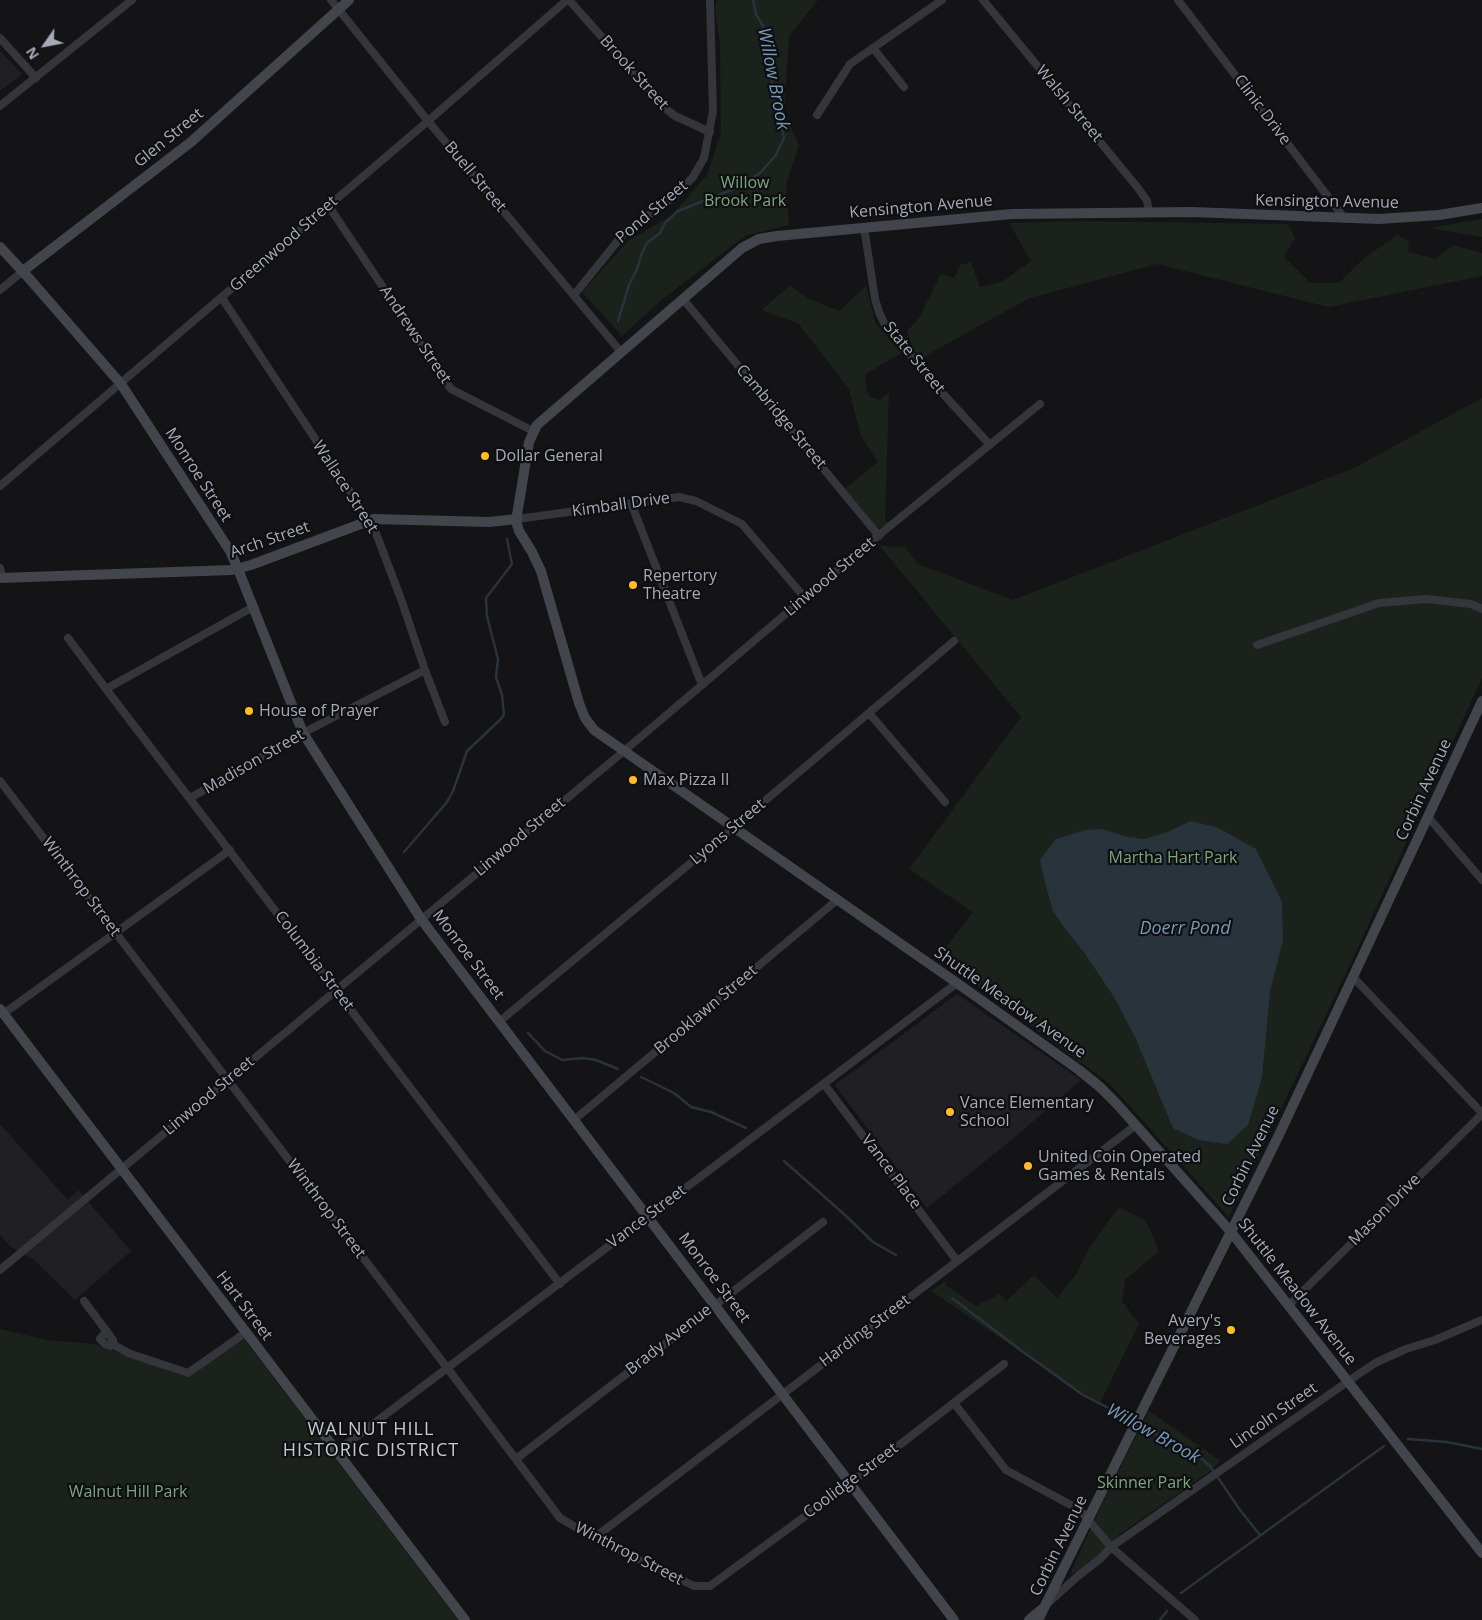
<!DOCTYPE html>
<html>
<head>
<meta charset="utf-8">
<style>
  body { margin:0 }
  #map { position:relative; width:1482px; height:1620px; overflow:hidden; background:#141417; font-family:"Open Sans",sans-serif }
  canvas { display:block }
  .north { position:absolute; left:20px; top:20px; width:50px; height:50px; -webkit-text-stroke:4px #0f0f12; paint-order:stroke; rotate:237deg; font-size:14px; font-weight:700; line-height:20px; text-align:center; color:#a5aab8 }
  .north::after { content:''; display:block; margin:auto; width:18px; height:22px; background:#a5aab8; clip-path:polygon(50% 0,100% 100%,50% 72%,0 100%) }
</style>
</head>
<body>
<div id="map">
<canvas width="1482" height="1620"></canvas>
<div class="north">N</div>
</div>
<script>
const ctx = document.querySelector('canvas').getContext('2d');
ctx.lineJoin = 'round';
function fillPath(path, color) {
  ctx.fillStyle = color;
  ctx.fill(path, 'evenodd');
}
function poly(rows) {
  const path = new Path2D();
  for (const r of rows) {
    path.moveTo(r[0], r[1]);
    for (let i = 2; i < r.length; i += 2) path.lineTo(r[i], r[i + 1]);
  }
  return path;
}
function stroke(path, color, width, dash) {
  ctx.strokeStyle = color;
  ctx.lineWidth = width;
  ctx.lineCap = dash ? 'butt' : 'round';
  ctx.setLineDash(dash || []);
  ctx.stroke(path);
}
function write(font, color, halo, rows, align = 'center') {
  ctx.font = font + ' "Open Sans",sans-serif';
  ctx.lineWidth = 4.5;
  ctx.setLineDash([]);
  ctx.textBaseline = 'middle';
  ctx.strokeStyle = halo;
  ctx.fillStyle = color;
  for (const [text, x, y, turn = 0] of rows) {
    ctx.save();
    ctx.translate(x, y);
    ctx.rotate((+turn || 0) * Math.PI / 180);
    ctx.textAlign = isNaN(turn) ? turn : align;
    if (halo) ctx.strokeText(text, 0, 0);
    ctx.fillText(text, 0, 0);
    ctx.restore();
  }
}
const built = poly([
  [0,51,22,74,0,91],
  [957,994,1081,1080,1014,1138,927,1208,835,1085],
  [0,1124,68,1200,78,1190,131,1251,75,1300,33,1259,11,1247,0,1235]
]);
const green = poly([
  [717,0,818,0,789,36,784,113,799,145,786,185,789,225,745,236,659,302,622,336,582,292,628,241,672,215,707,175,721,133,720,44,715,9],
  [1482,219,1482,237,1429,228],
  [1079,221,1288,224,1295,238,1284,257,1310,283,1339,283,1364,258,1397,235,1409,241,1408,252,1436,259,1453,245,1482,253,1482,276,1328,307,1157,264,1030,298,930,353,923,360,913,349,907,331,919,318,941,274,954,278,960,265,971,262,980,287,1002,282,1031,261,1009,223],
  [790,286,809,299,839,311,866,286,876,324,902,353,865,374,867,391,870,397,880,400,889,392,885,519,888,523,884,526,878,528,845,489,878,462,861,436,849,389,798,323,761,310],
  [1482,398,1482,678,1347,971,1229,1217,1110,1084,938,957,973,912,909,869,1021,717,879,545,896,547,904,546,918,564,1013,600,1354,468],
  [1119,1207,1146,1221,1159,1251,1125,1280,1122,1301,1139,1324,1099,1405,931,1291,946,1281,946,1285,976,1306,1000,1294,1006,1301,1034,1275,1057,1298,1076,1274,1091,1245],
  [0,1329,47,1340,94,1344,186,1377,244,1339,458,1620,0,1620],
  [1149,1411,1221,1461,1205,1475,1120,1534,1102,1554,1073,1574,1070,1574,1098,1512]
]);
const water = poly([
  [1190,821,1216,827,1256,849,1282,902,1283,940,1270,992,1262,1077,1248,1125,1227,1144,1198,1140,1173,1128,1135,1037,1114,997,1086,955,1064,927,1053,911,1044,879,1040,860,1056,839,1085,830,1102,829,1127,837,1145,839,1170,831]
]);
const stream = poly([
  [618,321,629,285,637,269,642,253,647,243,660,233,665,223,678,211,744,185,761,172,776,155,784,138,772,87,772,60,768,35,756,14,753,0],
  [404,852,447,802,453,791,467,751,500,720,504,715,502,695,496,677,498,659,487,616,486,598,512,564,507,539],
  [528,1033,545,1051,562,1060,583,1058,596,1060,618,1069],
  [641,1077,674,1093,691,1107,711,1112,746,1128],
  [784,1161,845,1215,873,1242,896,1255],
  [952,1298,1026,1354,1083,1395,1134,1421],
  [1139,1423,1168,1442,1183,1448,1201,1458,1210,1466,1240,1510,1260,1535],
  [1408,1439,1447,1442,1482,1449],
  [1181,1593,1384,1446],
  [1160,1620,1167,1611]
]);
const street = poly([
  [331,0,428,121,621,352],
  [569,0,666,109,675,116,710,132],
  [983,0,1138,188,1147,201,1149,212],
  [1178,0,1345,219],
  [0,38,36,78],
  [873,48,904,87],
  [0,106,132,0],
  [817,115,850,64,942,0],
  [328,205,451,389,533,431],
  [864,227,875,299,879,312,885,325,945,396,990,445],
  [0,290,23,271],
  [574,295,625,232,675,196,693,177,704,158,713,111,710,0],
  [222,298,374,528,401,599,425,670,445,722],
  [683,299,879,536],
  [0,486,428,121,567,0],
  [631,503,702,685],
  [517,519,679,497,696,501,742,524,805,598],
  [0,568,2,578],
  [68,638,106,689,560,1284],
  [1257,645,1379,603,1426,599,1471,604,1482,609],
  [106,689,253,607],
  [869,713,945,802],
  [0,781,448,1369,560,1518,594,1538,694,1586,710,1586,849,1484,1004,1364],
  [190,798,303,733,425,670],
  [1428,817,1482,880],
  [1353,977,1482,1113],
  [3,1014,230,850],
  [500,1021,734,827,954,641],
  [824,1084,957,1261],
  [574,1120,837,900],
  [0,1270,630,746,874,539,1040,404],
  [84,1301,113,1340,114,1345],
  [1289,1305,1482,1114],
  [107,1331,100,1339,105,1344,111,1346,114,1345,128,1353,188,1373,245,1333],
  [954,1403,1006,1470,1080,1510,1111,1547,1195,1620],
  [336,1452,957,983],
  [516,1459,823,1222],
  [594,1538,1136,1125],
  [1048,1603,1078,1576,1101,1558,1111,1547,1360,1373,1377,1362,1406,1349,1435,1340,1482,1320]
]);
const secondary = poly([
  [1482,208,1439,215,1379,219,1192,212,1012,214,777,236,759,239,742,248,537,425,529,442,516,521,519,531,532,552,541,571,579,703,585,718,594,730,957,983,1079,1070,1100,1087,1116,1103,1231,1232,1482,1553],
  [0,247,27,276,121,384,230,551,238,569,303,733,421,919,954,1620],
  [23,271,191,142,349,0],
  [0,578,232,570,251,565,374,519,489,522,517,519],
  [0,1009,465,1620],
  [1029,1620,1042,1609],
  [1038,1620,1278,1137,1482,701]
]);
const markers = [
  [485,456,5,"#ffbc24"],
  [633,585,5,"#ffbc24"],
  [249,711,5,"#ffbc24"],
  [633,780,5,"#ffbc24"],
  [950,1112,5,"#ffbc24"],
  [1028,1166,5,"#ffbc24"],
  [1231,1330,5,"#ffbc24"]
];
const streetNames = [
  ["Brook Street",634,73,48],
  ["Walsh Street",1069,104,50],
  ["Clinic Drive",1262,110,53],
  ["Glen Street",169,138,-39],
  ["Buell Street",475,177,50],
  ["Kensington Avenue",1327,202,1],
  ["Kensington Avenue",921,207,-5],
  ["Pond Street",652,212,-40],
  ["Greenwood Street",284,244,-41],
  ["Andrews Street",415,335,56],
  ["State Street",914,358,51],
  ["Cambridge Street",781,417,50],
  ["Monroe Street",198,475,57],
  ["Wallace Street",345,487,57],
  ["Kimball Drive",621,505,-8],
  ["Arch Street",270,540,-19],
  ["Linwood Street",830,577,-40],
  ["Madison Street",254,762,-30],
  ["Corbin Avenue",1424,790,-65],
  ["Lyons Street",728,832,-40],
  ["Linwood Street",520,837,-40],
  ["Winthrop Street",81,887,53],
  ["Monroe Street",468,955,53],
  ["Columbia Street",314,961,53],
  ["Shuttle Meadow Avenue",1010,1003,35],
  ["Brooklawn Street",706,1010,-40],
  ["Linwood Street",209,1096,-40],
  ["Corbin Avenue",1251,1156,-64],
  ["Vance Place",891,1172,53],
  ["Winthrop Street",326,1209,53],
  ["Mason Drive",1385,1210,-45],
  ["Vance Street",647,1217,-37],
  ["Monroe Street",714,1278,53],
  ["Shuttle Meadow Avenue",1297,1292,52],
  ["Hart Street",244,1306,53],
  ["Harding Street",865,1331,-37],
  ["Brady Avenue",669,1340,-38],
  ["Lincoln Street",1274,1416,-35],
  ["Coolidge Street",851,1481,-37],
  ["Corbin Avenue",1059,1546,-64],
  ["Winthrop Street",629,1554,27]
];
const parkNames = [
  ["Willow",745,183],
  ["Brook Park",745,201],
  ["Martha Hart Park",1173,858],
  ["Skinner Park",1144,1483],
  ["Walnut Hill Park",128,1492]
];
const poiNames = [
  ["Dollar General",495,456],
  ["Repertory",643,576],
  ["Theatre",643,594],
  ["House of Prayer",259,711],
  ["Max Pizza II",643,780],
  ["Vance Elementary",960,1103],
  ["School",960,1121],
  ["United Coin Operated",1038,1157],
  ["Games & Rentals",1038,1175],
  ["Avery's",1221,1321,"right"],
  ["Beverages",1221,1339,"right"]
];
const waterNames = [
  ["Willow Brook",773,79,79],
  ["Doerr Pond",1185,929],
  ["Willow Brook",1153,1434,29]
];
const neighbourhoodNames = [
  ["WALNUT HILL",371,1430],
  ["HISTORIC DISTRICT",371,1451]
];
fillPath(built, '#202024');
fillPath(green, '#1a221b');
fillPath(water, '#29333c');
stroke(stream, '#29333c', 2.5);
stroke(street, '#35363c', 8);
stroke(secondary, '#43454c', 10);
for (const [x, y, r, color] of markers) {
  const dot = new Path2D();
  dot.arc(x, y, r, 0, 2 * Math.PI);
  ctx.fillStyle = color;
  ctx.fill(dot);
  stroke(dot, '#0f0f12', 2);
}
write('16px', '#a5aab8', '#0f0f12', streetNames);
write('16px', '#7aa57e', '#0f0f12', parkNames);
write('16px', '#a5aab8', '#0f0f12', poiNames, 'left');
write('italic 18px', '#7898b7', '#0f0f12', waterNames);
ctx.letterSpacing = '1px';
write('18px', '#c6c9d4', '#0f0f12', neighbourhoodNames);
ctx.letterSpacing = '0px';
</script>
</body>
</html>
